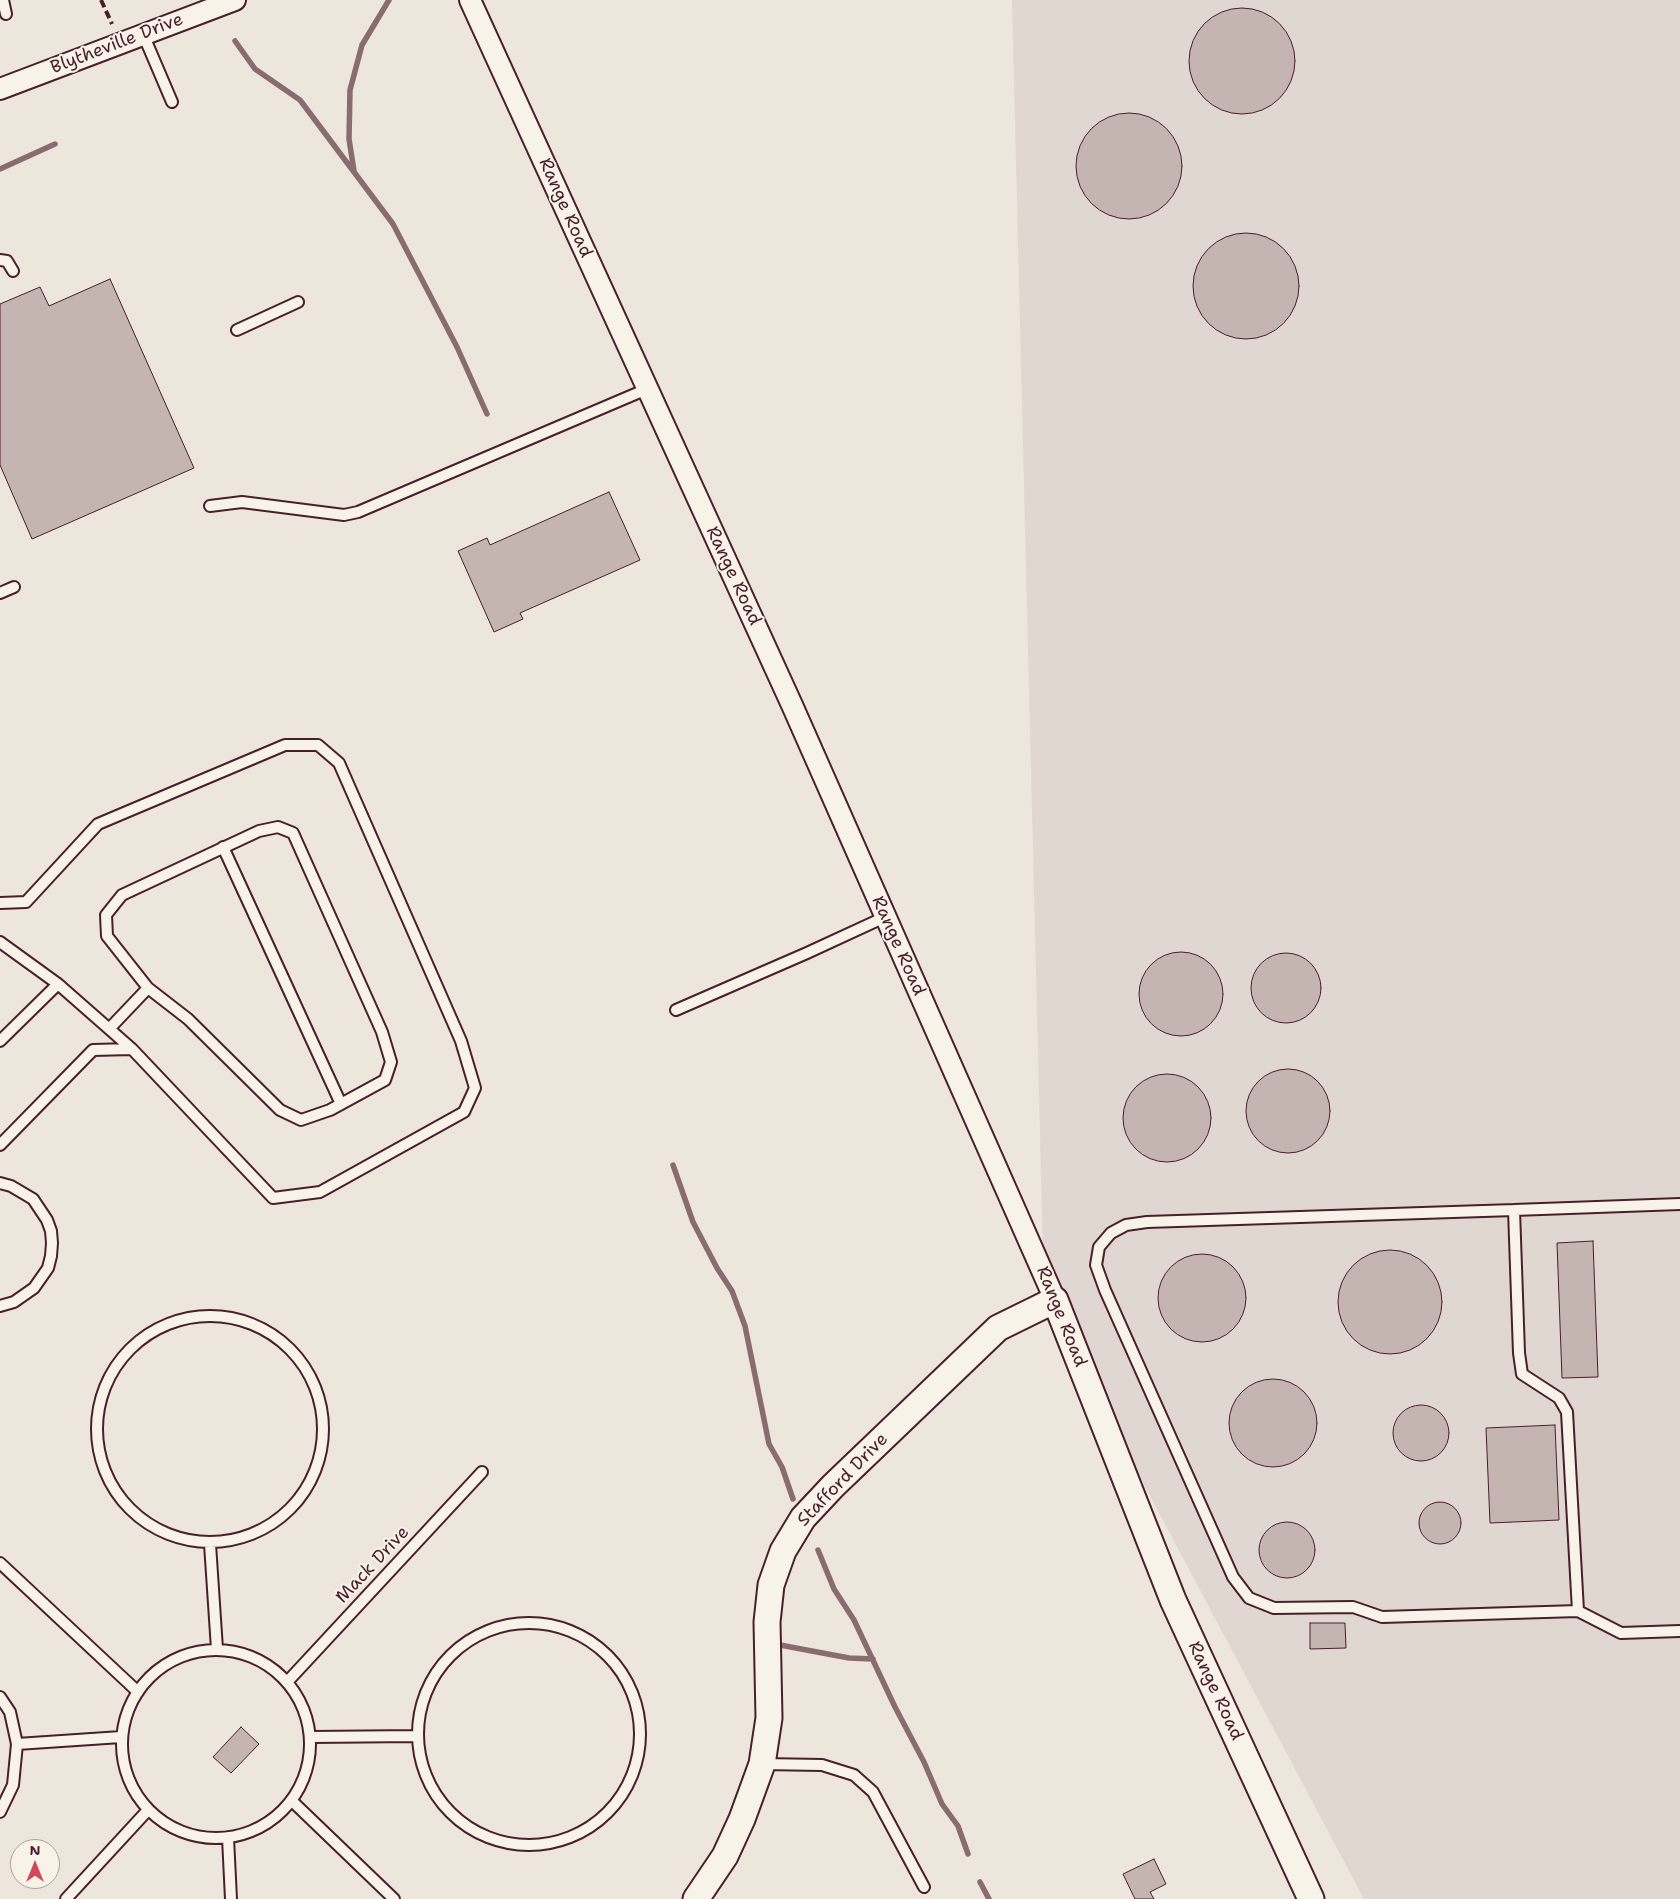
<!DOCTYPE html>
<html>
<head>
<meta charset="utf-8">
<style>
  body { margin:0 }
  #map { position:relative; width:1680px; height:1899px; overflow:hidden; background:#ece6dd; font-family:"Shantell Sans",sans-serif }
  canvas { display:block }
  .north { position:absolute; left:10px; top:1839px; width:50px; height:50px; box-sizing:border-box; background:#f7f3e8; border:1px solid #b29e9c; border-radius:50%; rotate:0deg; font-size:14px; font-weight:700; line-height:20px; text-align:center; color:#4a1f2b }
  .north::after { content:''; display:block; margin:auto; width:18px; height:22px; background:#d1495b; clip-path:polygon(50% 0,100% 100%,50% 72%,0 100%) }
</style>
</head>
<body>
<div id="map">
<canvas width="1680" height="1899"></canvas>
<div class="north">N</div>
</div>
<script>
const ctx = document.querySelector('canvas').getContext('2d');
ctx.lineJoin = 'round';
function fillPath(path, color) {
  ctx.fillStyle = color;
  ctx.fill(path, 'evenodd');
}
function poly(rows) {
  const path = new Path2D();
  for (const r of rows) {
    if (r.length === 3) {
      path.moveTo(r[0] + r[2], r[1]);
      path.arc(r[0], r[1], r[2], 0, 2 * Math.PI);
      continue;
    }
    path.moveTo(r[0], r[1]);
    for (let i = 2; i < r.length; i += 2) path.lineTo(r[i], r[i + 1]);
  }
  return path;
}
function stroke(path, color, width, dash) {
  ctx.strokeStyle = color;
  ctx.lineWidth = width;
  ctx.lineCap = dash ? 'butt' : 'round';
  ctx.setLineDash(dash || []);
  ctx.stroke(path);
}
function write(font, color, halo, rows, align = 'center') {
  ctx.font = font + ' "Shantell Sans",sans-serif';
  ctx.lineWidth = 4;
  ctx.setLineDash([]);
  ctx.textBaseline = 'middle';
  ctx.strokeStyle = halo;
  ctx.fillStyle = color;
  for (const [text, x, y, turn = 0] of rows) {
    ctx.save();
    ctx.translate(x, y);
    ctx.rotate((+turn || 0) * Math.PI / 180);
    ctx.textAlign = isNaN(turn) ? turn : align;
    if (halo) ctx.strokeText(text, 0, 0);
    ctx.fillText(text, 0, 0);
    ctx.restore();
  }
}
const built = poly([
  [1012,0,1680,0,1680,1899,1364,1899,1044,1296]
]);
const stream = poly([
  [235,41,255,69,300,100,393,224,457,347,487,414],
  [0,169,55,144],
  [354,171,349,139,350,90,362,45,389,0],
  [673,1165,693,1222,717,1268,732,1291,745,1326,769,1444,782,1467,793,1499],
  [818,1550,834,1589,854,1620,895,1707,924,1762,942,1804,958,1826,968,1854],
  [780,1645,849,1658,873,1659],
  [980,1882,989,1899]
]);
const building = poly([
  [1242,61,53],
  [1129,166,53],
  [1246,286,53],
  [110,279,194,468,32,539,0,465,0,304,40,287,49,306,110,279],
  [609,492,640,560,520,613,523,619,494,632,458,551,487,538,490,545,609,492],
  [1181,994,42],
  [1286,988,35],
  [1288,1111,42],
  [1167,1118,44],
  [1593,1241,1598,1377,1562,1378,1557,1243,1593,1241],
  [1390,1302,52],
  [1202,1298,44],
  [1273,1423,44],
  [1421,1433,28],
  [1555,1425,1559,1520,1490,1523,1486,1428,1555,1425],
  [1440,1523,21],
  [1287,1550,28],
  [1310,1623,1345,1623,1346,1648,1310,1649,1310,1623],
  [241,1727,259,1744,231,1773,213,1757,241,1727],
  [1154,1859,1166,1884,1150,1892,1154,1899,1135,1899,1123,1874,1154,1859]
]);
const service = poly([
  [3,0,6,14],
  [143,34,172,102],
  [0,260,7,261,13,271],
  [237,330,298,302],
  [210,506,242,502,344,515,358,512,647,389],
  [0,593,14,587],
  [223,847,341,1104],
  [0,903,26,902,98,824,285,745,318,745,339,763,461,1041,475,1088,464,1112,320,1192,273,1198,132,1049,93,1050,0,1145],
  [0,942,58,984,132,1049],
  [676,1010,807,953,885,917],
  [109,1029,148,988,188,1019,280,1110,301,1120,330,1110,385,1080,391,1062,382,1032,293,833,278,827,259,831,122,895,106,915,107,936,148,988],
  [0,1041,58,984],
  [0,1183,11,1186,33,1199,47,1220,51,1231,52,1243,51,1256,48,1268,34,1288,14,1302,0,1306],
  [1680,1204,1514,1210,1519,1353,1522,1374,1559,1398,1567,1412,1578,1611,1621,1633,1680,1631],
  [1514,1210,1147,1222,1126,1225,1111,1233,1099,1247,1096,1265,1105,1290,1233,1577,1249,1598,1274,1608,1353,1607,1382,1617,1578,1611],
  [210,1429,113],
  [210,1544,217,1649],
  [0,1563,138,1692],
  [529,1734,111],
  [216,1744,94],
  [288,1681,482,1472],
  [0,1697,10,1712,17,1744,13,1785,0,1812],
  [311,1737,416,1736],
  [17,1744,121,1737],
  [762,1764,822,1765,854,1775,873,1792,924,1887],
  [292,1801,394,1899],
  [228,1838,231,1899],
  [66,1899,148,1810]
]);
const minor = poly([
  [470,0,792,705,1055,1300],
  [0,89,235,0]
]);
const tertiary = poly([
  [696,1899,725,1856,742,1819,762,1764,769,1718,767,1622,771,1585,783,1551,803,1518,833,1486,998,1328,1055,1300,1173,1600,1311,1899]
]);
const rail = poly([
  [101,0,112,24]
]);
const streetNames = [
  ["Blytheville Drive",117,44,-21],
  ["Range Road",565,208,66],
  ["Range Road",733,576,65],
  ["Range Road",898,946,66],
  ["Range Road",1061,1317,68],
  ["Stafford Drive",843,1480,-46],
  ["Mack Drive",373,1565,-47],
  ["Range Road",1215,1691,65]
];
fillPath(built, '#e0d7d0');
stroke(stream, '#896c6f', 5.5);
fillPath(building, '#c4b5b0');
stroke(building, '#4a1f2b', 1);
stroke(service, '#4a1f2b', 14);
stroke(minor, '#4a1f2b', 24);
stroke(tertiary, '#4a1f2b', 29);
stroke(service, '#f7f3e8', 10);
stroke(minor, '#f7f3e8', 20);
stroke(tertiary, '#f7f3e8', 25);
stroke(rail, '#4a1f2b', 4, [8, 4]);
write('18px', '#4a1f2b', '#f7f3e8', streetNames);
</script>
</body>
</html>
